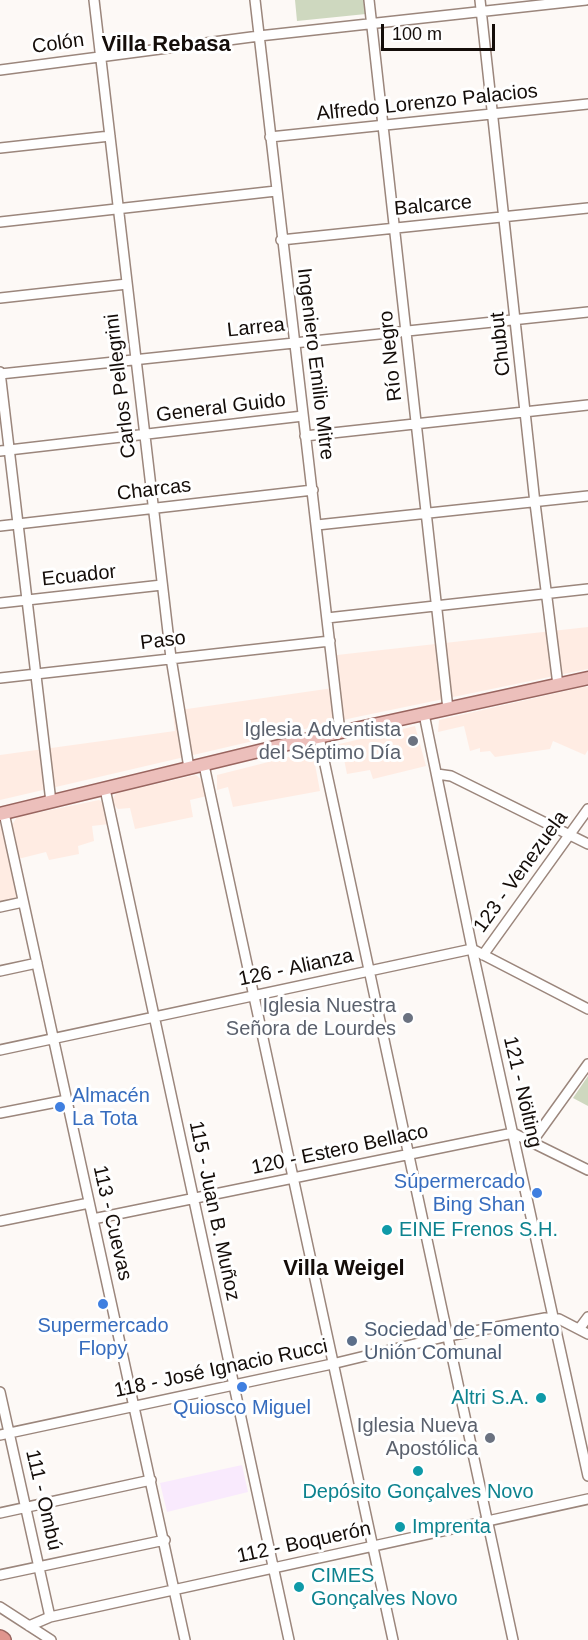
<!DOCTYPE html>
<html>
<head>
<meta charset="utf-8">
<style>
  body { margin:0 }
  #map { position:relative; width:588px; height:1640px; overflow:hidden; background:#fdf9f6; font-family:Helvetica,sans-serif }
  canvas { display:block }
  .scale { position:absolute; left:381px; top:24px; width:114px; height:27px; box-sizing:border-box; border:3px solid #140d09; border-top:0; padding-left:8px; font-size:18px; line-height:21px; white-space:nowrap; color:#140d09; -webkit-text-stroke:4px #fff; paint-order:stroke }
</style>
</head>
<body>
<div id="map">
<canvas width="588" height="1640"></canvas>
<div class="scale">100 m</div>
</div>
<script>
const ctx = document.querySelector('canvas').getContext('2d');
ctx.lineJoin = 'round';
function fillPath(path, color) {
  ctx.fillStyle = color;
  ctx.fill(path, 'evenodd');
}
function poly(rows) {
  const path = new Path2D();
  for (const r of rows) {
    path.moveTo(r[0], r[1]);
    for (let i = 2; i < r.length; i += 2) path.lineTo(r[i], r[i + 1]);
  }
  return path;
}
function stroke(path, color, width, dash) {
  ctx.strokeStyle = color;
  ctx.lineWidth = width;
  ctx.lineCap = dash ? 'butt' : 'round';
  ctx.setLineDash(dash || []);
  ctx.stroke(path);
}
function write(font, color, halo, rows, align = 'center') {
  ctx.font = font + ' Helvetica,sans-serif';
  ctx.lineWidth = 6;
  ctx.setLineDash([]);
  ctx.textBaseline = 'middle';
  ctx.strokeStyle = halo;
  ctx.fillStyle = color;
  for (const [text, x, y, turn = 0] of rows) {
    ctx.save();
    ctx.translate(x, y);
    ctx.rotate((+turn || 0) * Math.PI / 180);
    ctx.textAlign = isNaN(turn) ? turn : align;
    if (halo) ctx.strokeText(text, 0, 0);
    ctx.fillText(text, 0, 0);
    ctx.restore();
  }
}
const built = poly([
  [588,627,588,669,352,718,0,800,0,755,175,731,173,711,340,687,337,655],
  [583,687,588,687,588,750,585,755,553,741,550,749,495,757,490,751,480,752,480,748,470,751,464,726,438,732,439,720],
  [415,726,426,766,373,779,370,770,347,774,343,754,331,757,331,746],
  [308,752,313,754,320,791,233,807,228,787,217,790,217,775],
  [196,775,205,783,207,796,190,800,193,817,135,829,130,808,118,809,110,801,117,793],
  [99,800,104,803,109,824,92,826,94,841,78,846,79,854,49,860,46,852,18,859,10,828,17,817],
  [0,824,4,829,19,893,14,900,0,903]
]);
const industrial = poly([
  [242,1465,248,1492,167,1512,160,1483]
]);
const green = poly([
  [295,0,365,0,366,14,297,21],
  [588,1076,588,1106,573,1098]
]);
const minor = poly([
  [94,0,171,658,189,768],
  [255,0,340,732],
  [369,0,448,709],
  [480,0,535,503,558,685],
  [0,70,259,36,586,0],
  [270,137,588,104],
  [0,148,110,136],
  [0,222,276,191],
  [281,240,588,208],
  [0,298,127,284],
  [0,372,51,802],
  [0,374,588,312],
  [305,436,588,405],
  [0,451,303,416],
  [317,525,588,496],
  [0,526,313,490],
  [0,603,162,585],
  [327,618,588,589],
  [0,678,330,641],
  [424,714,473,953,588,1476],
  [319,737,513,1640],
  [204,765,393,1640],
  [437,774,451,776,588,844],
  [105,789,289,1640],
  [4,813,185,1640],
  [0,907,23,902],
  [483,955,588,809],
  [0,971,37,963],
  [0,1050,472,949,588,1009],
  [0,1113,67,1100],
  [532,1142,588,1064],
  [93,1219,513,1133,588,1170],
  [0,1221,89,1203],
  [579,1329,588,1317],
  [0,1392,50,1617],
  [0,1435,332,1364,448,1336,545,1318,559,1319,588,1334],
  [0,1513,151,1480],
  [0,1575,165,1540],
  [0,1607,51,1640],
  [29,1626,50,1617,588,1499]
]);
const major = poly([
  [0,814,300,741,588,678]
]);
const highway = poly([
  [0,1638,3,1640]
]);
const markers = [
  [413,741,6,"#6b7280"],
  [408,1018,6,"#6b7280"],
  [60,1107,6,"#3f7fe0"],
  [537,1193,6,"#3f7fe0"],
  [387,1230,6,"#0f9aa8"],
  [103,1304,6,"#3f7fe0"],
  [352,1341,6,"#5c6f8a"],
  [242,1387,6,"#3f7fe0"],
  [541,1398,6,"#0f9aa8"],
  [490,1438,6,"#6b7280"],
  [418,1471,6,"#0f9aa8"],
  [400,1527,6,"#0f9aa8"],
  [299,1587,6,"#0f9aa8"]
];
const streetNames = [
  ["Colón",58,44,-8],
  ["Alfredo Lorenzo Palacios",427,103,-6],
  ["Balcarce",433,206,-5],
  ["Larrea",256,328,-6],
  ["Chubut",501,344,-96],
  ["Río Negro",391,356,-96],
  ["Ingeniero Emilio Mitre",315,364,83],
  ["Carlos Pellegrini",121,386,-97],
  ["General Guido",221,408,-7],
  ["Charcas",154,490,-7],
  ["Ecuador",79,576,-6],
  ["Paso",163,641,-7],
  ["123 - Venezuela",521,872,-54],
  ["126 - Alianza",296,968,-12],
  ["121 - Nölting",522,1092,77],
  ["120 - Estero Bellaco",340,1150,-12],
  ["115 - Juan B. Muñoz",214,1211,78],
  ["113 - Cuevas",112,1223,77],
  ["118 - José Ignacio Rucci",221,1369,-12],
  ["111 - Ombú",43,1500,77],
  ["112 - Boquerón",304,1543,-12]
];
const worshipNames = [
  ["Iglesia Adventista",401,730],
  ["del Séptimo Día",401,753],
  ["Iglesia Nuestra",396,1006],
  ["Señora de Lourdes",396,1029],
  ["Iglesia Nueva",478,1426],
  ["Apostólica",478,1449]
];
const shopNames = [
  ["Almacén",72,1096,"left"],
  ["La Tota",72,1119,"left"],
  ["Súpermercado",525,1182,"right"],
  ["Bing Shan",525,1205,"right"],
  ["Supermercado",103,1326],
  ["Flopy",103,1349],
  ["Quiosco Miguel",242,1408]
];
const cultureNames = [
  ["EINE Frenos S.H.",399,1230],
  ["Altri S.A.",529,1398,"right"],
  ["Depósito Gonçalves Novo",418,1492,"center"],
  ["Imprenta",412,1527],
  ["CIMES",311,1576],
  ["Gonçalves Novo",311,1599]
];
const serviceNames = [
  ["Sociedad de Fomento",364,1330],
  ["Unión Comunal",364,1353]
];
const quarterNames = [
  ["Villa Rebasa",166,45],
  ["Villa Weigel",344,1269]
];
fillPath(built, '#ffece3');
fillPath(industrial, '#f9eafd');
fillPath(green, '#ced8bf');
stroke(minor, '#9b867c', 12);
stroke(major, '#99655f', 15);
stroke(highway, '#99655f', 18);
stroke(minor, '#fff', 9);
stroke(major, '#ecbfbb', 12);
stroke(highway, '#e0958e', 15);
for (const [x, y, r, color] of markers) {
  const dot = new Path2D();
  dot.arc(x, y, r, 0, 2 * Math.PI);
  ctx.fillStyle = color;
  ctx.fill(dot);
  stroke(dot, '#fff', 2);
}
write('20px', '#140d09', '#fff', streetNames);
write('20px', '#5b616d', '#fff', worshipNames, 'right');
write('20px', '#366cbe', '#fff', shopNames);
write('20px', '#0d838f', '#fff', cultureNames, 'left');
write('20px', '#4e5e75', '#fff', serviceNames, 'left');
write('bold 22px', '#140d09', '#fff', quarterNames);
</script>
</body>
</html>
